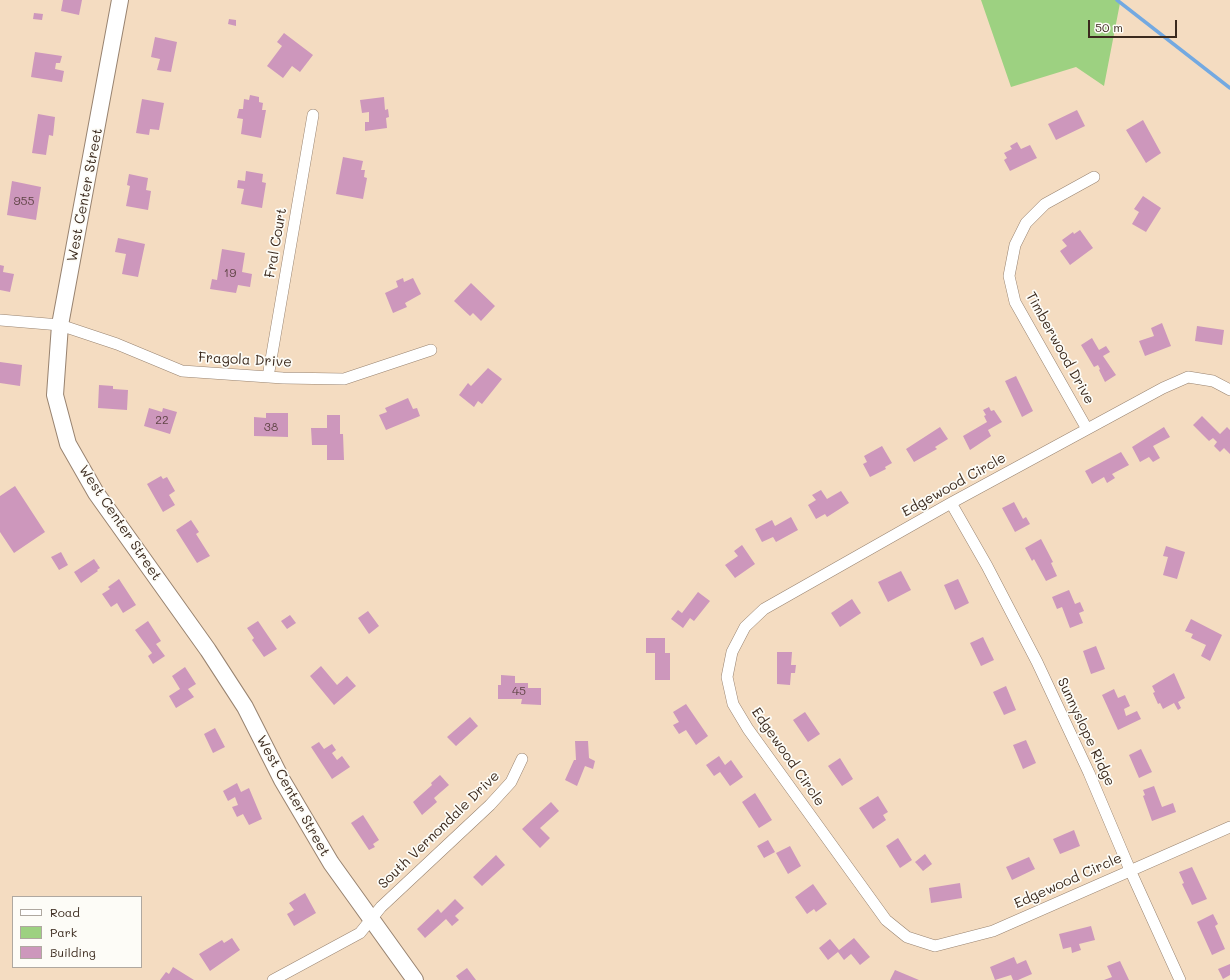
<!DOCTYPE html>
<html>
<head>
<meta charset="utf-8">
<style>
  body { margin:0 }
  #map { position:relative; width:1230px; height:980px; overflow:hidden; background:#f4dcc1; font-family:Mali,sans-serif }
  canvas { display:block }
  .legend { position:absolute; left:12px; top:896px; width:130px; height:72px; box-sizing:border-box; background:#fdfcf7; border:1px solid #afa8a0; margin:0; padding:5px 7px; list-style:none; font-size:12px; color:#3b2a1e }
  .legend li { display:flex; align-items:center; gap:8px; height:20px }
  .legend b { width:20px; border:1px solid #afa8a0 }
  .scale { position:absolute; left:1088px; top:20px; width:89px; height:18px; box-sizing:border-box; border:2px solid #3b2a1e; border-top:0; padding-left:5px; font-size:12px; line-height:14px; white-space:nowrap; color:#3b2a1e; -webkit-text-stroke:3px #fdfcf7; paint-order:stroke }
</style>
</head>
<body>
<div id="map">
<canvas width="1230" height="980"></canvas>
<ul class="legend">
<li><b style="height:5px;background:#fff"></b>Road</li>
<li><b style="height:11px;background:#9dd181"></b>Park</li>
<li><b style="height:11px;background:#cd97bc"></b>Building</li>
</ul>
<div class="scale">50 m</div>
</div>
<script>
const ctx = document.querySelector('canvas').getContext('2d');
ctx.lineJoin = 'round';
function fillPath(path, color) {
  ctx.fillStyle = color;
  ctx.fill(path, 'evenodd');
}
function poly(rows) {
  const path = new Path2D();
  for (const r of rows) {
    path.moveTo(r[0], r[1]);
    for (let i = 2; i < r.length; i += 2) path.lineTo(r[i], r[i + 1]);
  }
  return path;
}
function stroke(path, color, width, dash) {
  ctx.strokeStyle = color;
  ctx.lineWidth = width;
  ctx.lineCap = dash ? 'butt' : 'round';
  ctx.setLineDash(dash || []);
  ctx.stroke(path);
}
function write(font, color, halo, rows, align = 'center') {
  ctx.font = font + ' Mali,sans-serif';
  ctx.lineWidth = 3.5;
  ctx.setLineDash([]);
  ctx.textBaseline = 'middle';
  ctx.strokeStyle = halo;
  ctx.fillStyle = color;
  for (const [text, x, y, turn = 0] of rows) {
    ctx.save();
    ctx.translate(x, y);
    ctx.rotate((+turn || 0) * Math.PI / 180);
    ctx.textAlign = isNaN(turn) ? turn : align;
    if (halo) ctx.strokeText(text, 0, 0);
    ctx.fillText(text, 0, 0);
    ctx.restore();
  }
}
const green = poly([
  [981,0,1117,0,1120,3,1104,86,1076,67,1011,87]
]);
const stream = poly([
  [1117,0,1230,88]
]);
const building = poly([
  [63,0,82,0,79,15,61,11],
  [34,13,43,14,42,20,33,19],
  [229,19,236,20,236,26,228,24],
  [284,33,313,55,300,72,292,66,283,78,267,66,282,46,277,42],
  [155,37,177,42,171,72,157,70,160,59,151,57],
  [35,52,62,56,60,63,56,63,55,69,64,71,62,82,31,77],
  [250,95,259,97,259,102,263,103,262,110,266,110,261,138,241,134,243,119,237,118,239,109,243,109,244,99,249,100],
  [384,97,385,110,388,109,389,117,386,118,387,128,365,131,365,122,369,122,369,112,362,113,360,100],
  [142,99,164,103,159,130,150,129,149,135,136,133],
  [1077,110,1085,126,1056,140,1048,124],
  [38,114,55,117,53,136,49,135,46,155,32,153],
  [1143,120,1161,153,1146,163,1126,130],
  [1017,142,1021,149,1030,145,1037,158,1010,171,1004,160,1007,158,1004,153,1012,149,1010,146],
  [343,157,363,161,361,170,365,170,364,177,367,178,363,199,336,194],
  [246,171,263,174,262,182,266,183,262,208,241,204,244,189,237,188,238,180,245,181],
  [129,174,148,178,146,190,151,191,148,210,126,206,130,186,127,185],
  [12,181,41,187,36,220,7,215],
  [1143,196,1161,208,1146,232,1132,224,1139,212,1134,209],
  [1080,230,1093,248,1070,265,1060,251,1067,246,1062,240,1073,232,1074,234],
  [118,238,145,244,138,277,122,274,126,254,115,252],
  [222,249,245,253,242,272,252,274,250,287,238,285,236,293,210,289,212,279,217,280],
  [0,265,4,266,3,272,14,274,10,292,0,290],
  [403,278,404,282,413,278,421,294,405,303,407,307,393,313,385,293,398,287,396,281],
  [471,283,495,306,481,321,473,313,470,316,454,301],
  [1162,323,1171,346,1145,356,1139,341,1154,336,1151,328],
  [1197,326,1224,330,1222,345,1195,341],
  [1092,338,1099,350,1106,346,1110,352,1103,356,1116,375,1105,382,1099,370,1100,369,1098,365,1094,367,1081,345],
  [0,362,22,365,20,386,0,383],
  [488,368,502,379,482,404,478,401,474,407,459,395,468,383,471,386],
  [1016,376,1033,411,1022,417,1005,381],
  [99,385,113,386,113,389,128,390,127,410,98,408],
  [408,398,413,409,417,408,420,416,386,430,379,415,387,412,385,408],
  [989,407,991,411,994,410,1002,422,988,430,991,436,970,450,963,436,987,422,984,416,986,415,983,410],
  [149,408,162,412,163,408,177,412,170,434,144,426],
  [266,413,288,413,288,437,254,436,254,417,266,418],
  [327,415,340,415,340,434,343,434,344,460,327,460,327,445,312,445,311,428,327,428],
  [1202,416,1220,434,1227,427,1230,430,1230,454,1224,448,1220,452,1214,446,1217,442,1213,438,1209,441,1193,425],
  [940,427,948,439,935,447,937,449,914,462,906,449],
  [1164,427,1170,437,1153,446,1160,458,1153,462,1149,457,1140,462,1132,447],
  [882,446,892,463,885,467,886,469,870,477,863,464,867,462,864,456],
  [1121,452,1129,465,1112,474,1115,478,1107,483,1104,477,1092,484,1085,471],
  [161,476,163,479,167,477,175,491,169,495,175,505,163,512,147,484],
  [15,486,45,532,14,553,0,532,0,496],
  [821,490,827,499,841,491,849,503,827,517,825,514,816,519,808,505,816,500,812,495],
  [1014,502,1023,519,1026,517,1030,524,1015,532,1002,508],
  [791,517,798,530,776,542,773,537,762,542,755,529,772,520,775,526],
  [191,520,199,532,196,534,210,556,197,563,176,530],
  [1041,539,1053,562,1051,563,1057,576,1046,581,1034,559,1032,561,1025,548],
  [742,545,755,564,735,578,725,565,738,556,734,551],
  [1166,546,1185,552,1177,579,1163,575,1168,557,1163,556],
  [61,552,68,565,59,570,51,557],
  [94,559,100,568,97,570,98,571,81,583,74,572],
  [901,571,911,590,888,602,878,582],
  [119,579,136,605,123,613,117,603,111,607,102,594,110,589,108,587],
  [958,579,969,603,955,610,944,585],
  [1069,590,1075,604,1080,602,1084,611,1079,613,1083,623,1070,628,1062,607,1057,609,1052,597],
  [698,592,710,601,694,621,690,618,683,628,671,619,678,610,682,613],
  [852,599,861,613,840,627,831,613],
  [368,611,379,626,369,634,358,618],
  [290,615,296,623,287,629,281,621],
  [1191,619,1222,635,1210,661,1201,656,1206,645,1191,638,1193,634,1185,631],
  [148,621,161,641,156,644,165,656,153,664,148,656,152,653,135,630],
  [258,621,277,649,264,657,252,640,254,638,247,628],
  [983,637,994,660,981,666,970,643],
  [646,638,665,638,665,653,670,653,670,680,655,680,655,653,646,653],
  [1096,646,1105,669,1091,674,1083,651],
  [777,652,792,652,791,665,796,665,795,673,791,673,790,685,777,684],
  [321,666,337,685,347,676,356,686,334,705,310,676],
  [185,667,196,684,188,689,194,697,176,708,169,696,180,689,172,676],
  [1174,673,1185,698,1178,702,1181,708,1178,710,1174,703,1163,709,1160,703,1158,704,1153,693,1155,692,1152,686],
  [501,675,515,676,515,683,528,683,528,688,541,688,541,705,521,704,522,699,498,699,498,685,501,685],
  [1006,686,1016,710,1004,715,993,692],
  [1114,689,1118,698,1125,695,1130,706,1124,709,1126,716,1137,711,1141,719,1118,730,1102,695],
  [686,704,708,736,696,745,686,730,679,734,673,725,679,722,673,712],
  [805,712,820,734,808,742,793,720],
  [470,717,478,726,456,746,447,737],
  [215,728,225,747,213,753,204,734],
  [1026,740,1036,763,1023,769,1013,745],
  [575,741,588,741,589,758,595,761,593,769,585,766,577,786,565,780,574,760,576,760],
  [319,742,324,749,332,744,336,750,332,753,337,760,342,756,350,767,332,779,311,747],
  [1141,749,1152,772,1139,778,1129,755],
  [719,756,725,765,731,760,743,777,730,786,720,772,714,776,706,765],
  [840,758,853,779,842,786,828,766],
  [440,775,449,785,434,798,437,802,422,815,413,802,432,785,431,783],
  [237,783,241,792,249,788,262,819,249,825,243,814,237,817,232,807,238,805,235,797,228,801,223,791],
  [1154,786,1162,807,1173,803,1176,812,1152,821,1143,796,1145,795,1143,790],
  [755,793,772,820,759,828,742,802],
  [878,796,888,812,883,815,886,820,873,829,859,808],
  [551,802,559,811,540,828,550,838,540,848,522,829],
  [363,815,379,840,373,844,375,847,369,850,351,823],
  [1074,830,1080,846,1060,854,1053,839],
  [898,838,912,860,900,868,886,846],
  [768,840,775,852,764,858,757,846],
  [790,846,801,866,788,874,776,853],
  [925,854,932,864,923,871,915,862],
  [496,855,505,865,482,886,473,877],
  [1029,857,1035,869,1012,880,1006,867],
  [1192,867,1207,899,1192,905,1182,884,1184,883,1179,872],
  [960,883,962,898,931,903,929,888],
  [813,884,827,904,816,912,814,909,807,914,795,897],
  [305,893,316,913,294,926,287,914,294,910,289,903],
  [455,899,464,908,455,916,459,920,452,926,446,919,425,938,417,929,438,909,441,913],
  [1213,914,1218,924,1215,926,1225,949,1212,955,1197,922],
  [1091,926,1095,940,1079,944,1081,950,1072,953,1071,947,1063,949,1059,934],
  [232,938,240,950,210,971,199,954,222,940,224,943],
  [854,938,870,957,860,965,851,954,844,960,838,952,828,960,819,948,830,939,839,950],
  [1014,957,1017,964,1026,960,1032,974,1018,980,1013,980,1011,975,995,980,990,967],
  [1120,961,1129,980,1104,980,1112,977,1107,966],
  [1230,964,1230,975,1223,979,1218,969],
  [173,967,194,980,160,980,166,972,169,974],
  [467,968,476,980,459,980,456,976],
  [895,970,919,980,890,980]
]);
const street = poly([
  [0,320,60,325,117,344,182,371,283,378,344,379,431,350],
  [268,377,313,115],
  [1230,390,1213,381,1188,377,1163,388,951,503,764,609,745,627,732,652,727,677,733,704,748,729,886,920,907,937,935,946,993,931,1230,827],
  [1087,429,1015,302,1009,276,1015,245,1026,223,1045,204,1094,177],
  [951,503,987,566,1037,662,1089,773,1130,870,1180,980],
  [273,980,360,933,381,907,490,805,511,782,522,759]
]);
const secondary = poly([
  [120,0,60,325,55,395,68,444,96,493,208,650,245,707,282,780,331,863,415,980]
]);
const numberNames = [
  ["955",24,201],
  ["19",230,273],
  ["22",162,420],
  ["38",271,427],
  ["45",519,691]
];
const streetNames = [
  ["West Center Street",85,195,-79],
  ["Fral Court",276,243,-80],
  ["Timberwood Drive",1060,348,61],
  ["Fragola Drive",245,360,3],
  ["Edgewood Circle",954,485,-29],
  ["West Center Street",120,523,56],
  ["Sunnyslope Ridge",1086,732,65],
  ["Edgewood Circle",788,757,55],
  ["West Center Street",293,796,61],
  ["South Vernondale Drive",439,830,-44],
  ["Edgewood Circle",1068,881,-24]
];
fillPath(green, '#9dd181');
stroke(stream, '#73a9e1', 3.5);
fillPath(building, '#cd97bc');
stroke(street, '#988370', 12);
stroke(secondary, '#988370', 18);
stroke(street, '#fff', 11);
stroke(secondary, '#fff', 16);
write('12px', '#604546', null, numberNames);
write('14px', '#3b2a1e', '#fdfcf7', streetNames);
</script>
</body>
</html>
